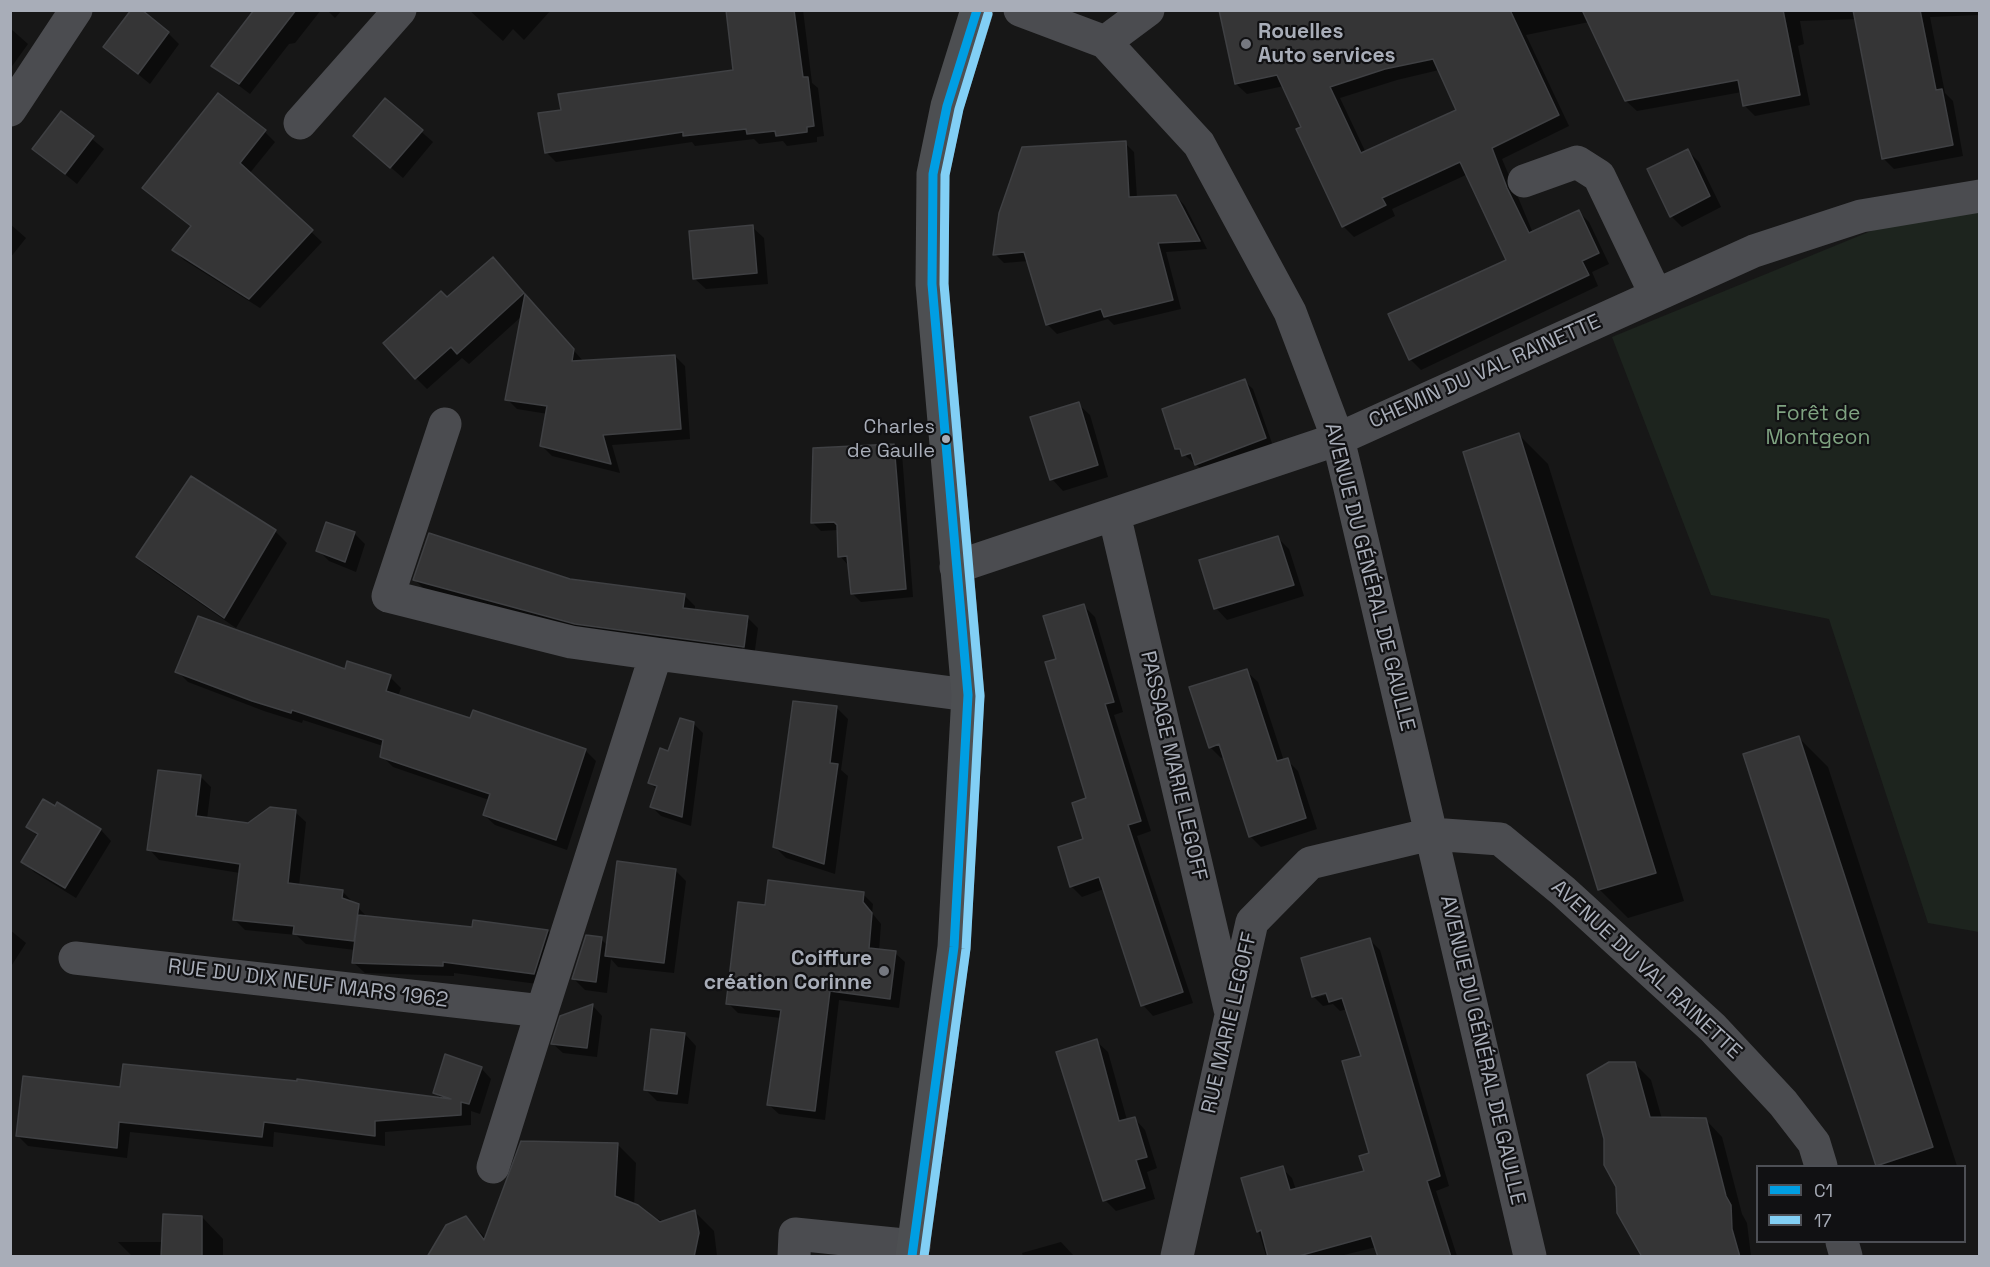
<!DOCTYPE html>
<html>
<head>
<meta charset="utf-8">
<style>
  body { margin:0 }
  #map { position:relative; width:1990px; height:1267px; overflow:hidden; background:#171717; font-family:"Space Grotesk",sans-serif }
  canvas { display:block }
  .frame { position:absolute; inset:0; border:12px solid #a8adb8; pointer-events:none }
  .legend { position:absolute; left:1756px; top:1165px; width:210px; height:78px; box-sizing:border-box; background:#111113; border:2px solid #4d4f55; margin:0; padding:8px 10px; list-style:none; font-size:18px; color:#a8adb8 }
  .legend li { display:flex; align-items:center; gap:12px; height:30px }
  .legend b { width:30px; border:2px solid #4d4f55 }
</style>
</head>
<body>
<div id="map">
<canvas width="1990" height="1267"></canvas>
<div class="frame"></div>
<ul class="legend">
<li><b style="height:8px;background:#009ee3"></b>C1</li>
<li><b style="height:8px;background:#82cff5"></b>17</li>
</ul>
</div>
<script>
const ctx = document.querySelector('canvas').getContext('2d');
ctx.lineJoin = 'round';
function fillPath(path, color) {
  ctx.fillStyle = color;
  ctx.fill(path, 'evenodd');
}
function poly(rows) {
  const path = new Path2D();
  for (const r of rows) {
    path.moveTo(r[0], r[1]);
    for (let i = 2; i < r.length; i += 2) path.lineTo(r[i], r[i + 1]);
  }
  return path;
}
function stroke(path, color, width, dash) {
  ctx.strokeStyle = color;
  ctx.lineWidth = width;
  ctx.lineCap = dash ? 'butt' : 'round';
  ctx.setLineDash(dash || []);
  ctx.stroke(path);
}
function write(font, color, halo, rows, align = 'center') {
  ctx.font = font + ' "Space Grotesk",sans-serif';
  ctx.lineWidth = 4.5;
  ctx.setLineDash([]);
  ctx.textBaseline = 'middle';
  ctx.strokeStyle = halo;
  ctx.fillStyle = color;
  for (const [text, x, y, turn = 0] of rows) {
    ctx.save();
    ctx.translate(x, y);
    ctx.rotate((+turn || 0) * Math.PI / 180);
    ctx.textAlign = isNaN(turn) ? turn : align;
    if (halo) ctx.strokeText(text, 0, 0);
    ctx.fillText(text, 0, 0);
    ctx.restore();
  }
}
const green = poly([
  [1979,197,1979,932,1928,923,1829,619,1711,595,1612,337,1942,202]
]);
const shadow = poly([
  [256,10,321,10,295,43,289,44,250,94,213,66],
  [327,10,342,10,335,18],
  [469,10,551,10,524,40,513,29,503,41],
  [727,10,803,10,812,83,818,88,824,136,817,137,817,142,787,146,783,141,759,144,754,139,695,146,692,142,556,162,546,152,563,111,735,72],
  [1354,10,1980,10,1980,15,1930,17,1945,93,1953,101,1963,156,1894,169,1883,158,1856,19,1800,21,1804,44,1798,46,1810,105,1755,116,1744,105,1742,92,1637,111,1626,101,1589,22,1526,35,1569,126,1502,159,1533,233,1578,211,1589,222,1609,264,1592,272,1598,286,1421,370,1410,359,1508,261,1468,174,1392,209,1395,216,1354,237,1343,226,1284,86,1247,94,1236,84],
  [1439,70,1458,110,1366,153,1340,98,1397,80],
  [10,28,28,44,10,69],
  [168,33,179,44,150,84,105,47],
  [385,100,433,142,403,178,355,136],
  [61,113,104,149,77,184,34,149],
  [265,132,275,142,249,174,322,242,260,308,184,260,174,250,192,227,144,188],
  [1125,143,1134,152,1137,198,1176,196,1185,206,1207,249,1166,252,1181,309,1114,325,1108,319,1057,334,1048,325,1028,261,1004,263,995,254],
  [1688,151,1699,162,1721,207,1682,227,1671,216],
  [10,224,26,238,10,258],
  [752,227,764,238,768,284,706,289,694,278],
  [504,271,583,361,675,356,685,366,690,439,612,445,620,473,552,456,542,446,548,414,517,409,507,399,522,316,469,364,462,358,427,389,416,378,448,299],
  [1244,381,1253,389,1273,446,1205,472,1177,449],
  [1078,404,1090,415,1108,477,1063,491,1052,479,1032,418],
  [1519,435,1548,464,1684,901,1628,918,1599,889],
  [893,446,902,454,913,597,861,602,853,594,848,565,840,556,838,530,821,531,813,523],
  [191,478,275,531,287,543,236,628,149,568,138,557],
  [354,533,365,544,356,572,329,561,318,550],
  [1278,538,1289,549,1304,596,1227,620,1216,608],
  [415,580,570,581,684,595,695,606,695,611,747,617,758,628,754,657,587,634,425,590],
  [745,624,748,624,744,654,741,654],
  [1084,606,1095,617,1123,712,1114,715,1151,831,1137,836,1193,1003,1153,1016,1143,1005,1104,889,1082,897,1071,886,1085,840,1088,799,1057,660],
  [177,671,346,671,390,677,401,688,398,696,471,720,585,750,596,761,567,850,495,825,484,815,489,800,393,767,382,756,383,746,303,720,302,723,264,711,188,682],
  [1246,671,1258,682,1284,761,1287,760,1298,771,1317,829,1261,847,1250,836,1225,757,1221,758,1210,747],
  [837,708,848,719,841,770,848,776,835,874,786,858,774,846],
  [693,723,703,733,691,826,661,816,651,806,657,790,650,783],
  [1799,738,1828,767,1957,1166,1877,1165],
  [201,777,211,787,207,819,249,824,295,812,306,822,299,886,342,891,368,918,474,929,548,931,559,943,545,985,454,973,454,976,365,973,353,962,355,950,306,944,296,935,245,930,235,920,240,873,159,860,149,849],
  [58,804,101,830,111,841,76,898,34,872,23,861,38,837,28,826],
  [675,870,686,881,674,973,618,967,611,959,607,993,585,990,574,979,601,939,608,946],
  [863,894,873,904,872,913,881,924,879,951,895,953,905,962,899,1008,839,1000,825,1120,779,1114,769,1105,781,1018,738,1013,728,1003,766,907],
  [10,930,26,943,10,968],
  [1370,940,1380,950,1449,1186,1436,1191,1457,1256,1379,1256,1376,1247,1340,1256,1266,1256,1243,1179,1282,1168,1292,1178,1296,1190,1366,1172,1371,1154,1363,1057,1347,1009,1340,1011,1333,1004,1323,1006,1313,996],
  [1333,990,1334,993,1318,997,1318,994],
  [593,1006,602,1016,597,1057,563,1053,553,1044],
  [685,1034,696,1046,688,1104,657,1101,646,1090],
  [1096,1041,1108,1052,1127,1120,1134,1118,1145,1130,1157,1168,1147,1172,1155,1199,1116,1211,1105,1200],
  [1634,1063,1651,1080,1662,1119,1706,1120,1722,1137,1742,1214,1747,1223,1751,1256,1640,1256,1643,1256],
  [481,1068,491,1079,480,1114,471,1111,471,1125,385,1132,385,1146,274,1132,273,1147,130,1132,127,1158,28,1146,18,1136,122,1089,441,1099,435,1092],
  [617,1144,636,1163,634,1207,664,1222,695,1212,714,1231,717,1256,428,1256,465,1218,486,1238],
  [202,1217,223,1239,223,1256,132,1256,118,1242,163,1242],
  [1061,1242,1074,1256,1023,1256,1022,1253]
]);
const building = poly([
  [131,10,142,10,169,32,138,74,103,47,131,10],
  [254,10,296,10,239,84,211,66,254,10],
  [726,10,794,10,803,77,808,77,814,126,807,127,807,132,776,136,775,131,747,134,746,129,683,136,683,132,545,153,538,113,561,110,558,94,733,70,726,10],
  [1219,10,1510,10,1559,115,1492,148,1507,188,1529,233,1579,210,1599,253,1582,261,1589,275,1409,360,1388,314,1506,260,1460,162,1382,198,1386,205,1342,227,1296,129,1301,127,1277,75,1235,84,1219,10],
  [1433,59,1456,110,1361,153,1330,87,1385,69,1433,59],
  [1582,10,1783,10,1800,95,1743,106,1738,80,1625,101,1582,10],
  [1853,10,1920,10,1936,90,1942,89,1953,145,1882,159,1853,10],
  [218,93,266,130,240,163,313,230,249,299,172,250,191,226,142,188,218,93],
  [385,98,423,130,390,168,353,136,385,98],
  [61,111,94,136,65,174,32,149,61,111],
  [1126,141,1129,197,1176,195,1200,241,1158,243,1173,300,1104,317,1101,309,1046,325,1024,252,993,255,999,213,1022,147,1126,141],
  [1688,149,1710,196,1670,217,1647,169,1688,149],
  [753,225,757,273,693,279,689,231,753,225],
  [493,257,524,293,457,354,451,347,415,379,383,343,441,291,447,297,493,257],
  [525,294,574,349,572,361,675,355,681,429,603,435,611,464,540,446,547,406,505,400,525,294],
  [1245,379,1266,438,1195,465,1191,453,1182,456,1180,449,1175,449,1162,409,1245,379],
  [1079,402,1098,465,1050,480,1030,417,1079,402],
  [1519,433,1656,873,1598,890,1463,452,1519,433],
  [894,444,906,589,851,594,847,556,838,557,837,525,834,522,811,523,813,448,894,444],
  [191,476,276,530,224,618,136,557,191,476],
  [326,522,355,532,345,562,316,551,326,522],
  [429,533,570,579,685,594,683,608,748,616,744,647,575,624,413,580,429,533],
  [1278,536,1294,585,1214,609,1199,560,1278,536],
  [1084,604,1114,702,1105,704,1141,821,1128,825,1183,992,1141,1006,1099,877,1070,887,1058,847,1083,839,1072,803,1086,798,1045,662,1056,659,1043,616,1084,604],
  [198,616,345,669,347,661,391,675,386,691,470,718,473,710,586,749,556,840,483,815,490,794,380,757,383,740,292,710,291,713,252,701,175,672,198,616],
  [1247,669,1277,761,1288,758,1306,818,1249,837,1219,744,1209,748,1189,687,1247,669],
  [793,701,837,706,830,763,838,764,824,864,773,847,793,701],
  [680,718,694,722,682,817,650,807,657,786,648,783,660,748,668,751,680,718],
  [1799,736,1933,1147,1876,1166,1743,754,1799,736],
  [158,770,201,775,196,816,248,823,270,807,296,810,288,883,343,890,342,898,359,904,354,941,293,934,294,926,233,920,240,864,147,850,158,770],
  [43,799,55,806,57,802,101,829,65,888,21,862,38,834,26,827,43,799],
  [617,861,676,869,664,963,605,956,617,861],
  [768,880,864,892,863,902,872,913,869,948,896,951,890,999,830,991,815,1111,767,1105,781,1010,726,1004,738,902,765,905,768,880],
  [358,915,472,927,473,920,548,930,534,974,443,962,443,966,352,963,358,915],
  [586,935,602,937,596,982,572,979,586,935],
  [1370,938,1440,1176,1427,1181,1451,1257,1378,1257,1371,1236,1295,1257,1268,1257,1261,1230,1257,1232,1241,1178,1283,1166,1290,1190,1364,1171,1359,1156,1369,1153,1342,1061,1361,1056,1342,998,1329,1002,1326,993,1312,997,1301,958,1370,938],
  [593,1004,587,1048,551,1044,560,1016,593,1004],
  [651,1029,685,1033,677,1094,644,1090,651,1029],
  [1097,1039,1119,1121,1135,1117,1147,1157,1136,1160,1145,1188,1103,1201,1056,1052,1097,1039],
  [445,1054,482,1067,469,1104,461,1102,461,1115,375,1121,375,1136,264,1122,262,1137,119,1122,117,1148,16,1136,23,1076,120,1087,123,1064,297,1081,297,1079,451,1099,433,1093,445,1054],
  [1609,1062,1635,1062,1650,1117,1706,1118,1726,1196,1731,1205,1732,1229,1740,1257,1642,1257,1617,1213,1616,1187,1604,1165,1604,1139,1587,1075,1609,1062],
  [521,1141,618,1143,615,1196,638,1205,660,1222,695,1210,699,1233,694,1257,427,1257,446,1225,466,1216,484,1240,521,1141],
  [163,1214,202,1216,202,1257,161,1257,163,1214]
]);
const minor = poly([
  [1020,10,1105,42,1199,144,1290,312,1338,439,1349,484,1530,1256],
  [1105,42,1148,10],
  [10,110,76,10],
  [300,123,400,10],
  [1524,181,1577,162,1599,176,1656,295],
  [445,424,388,596,571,642,656,654],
  [1114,514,1230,1009],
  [956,567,1338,439,1754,251,1861,216,1980,196],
  [75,958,542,1011,656,654,968,695],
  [493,1167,542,1011],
  [1842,1242,1846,1256],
  [794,1256,795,1234,914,1246],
  [1177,1256,1252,922,1310,863,1431,834,1500,839,1563,891,1713,1028,1783,1103,1814,1143,1821,1166]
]);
const major = poly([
  [912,1256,954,947,968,695,932,284,933,174,947,106,977,10]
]);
const bus1 = poly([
  [912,1256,954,947,968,695,932,284,933,174,947,106,977,10]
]);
const bus2 = poly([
  [924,1256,966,949,980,696,944,284,945,175,959,109,988,14]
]);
const markers = [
  [1246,44,6,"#757880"],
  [946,439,5,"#a8adb8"],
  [884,971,6,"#757880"]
];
const busNames = [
  ["Charles",935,428],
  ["de Gaulle",935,452]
];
const poiNames = [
  ["Rouelles",1258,32],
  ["Auto services",1258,56],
  ["Coiffure",872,959,"right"],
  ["création Corinne",872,983,"right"]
];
const streetNames = [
  ["CHEMIN DU VAL RAINETTE",1485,372,-24],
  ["AVENUE DU GÉNÉRAL DE GAULLE",1369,577,76],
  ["PASSAGE MARIE LEGOFF",1173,766,77],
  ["AVENUE DU VAL RAINETTE",1646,970,43],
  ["RUE DU DIX NEUF MARS 1962",308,984,7],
  ["RUE MARIE LEGOFF",1230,1023,-77],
  ["AVENUE DU GÉNÉRAL DE GAULLE",1482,1050,77]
];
const parkNames = [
  ["Forêt de",1818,414],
  ["Montgeon",1818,438]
];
fillPath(green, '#1d241e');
fillPath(shadow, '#0007');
fillPath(building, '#353536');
stroke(building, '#3f4043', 1.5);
stroke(minor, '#4b4c50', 33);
stroke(major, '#4d4f52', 33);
stroke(bus1, '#009ee3', 9);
stroke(bus2, '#82cff5', 9);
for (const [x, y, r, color] of markers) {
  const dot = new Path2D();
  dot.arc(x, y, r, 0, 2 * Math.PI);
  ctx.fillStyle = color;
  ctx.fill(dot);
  stroke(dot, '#111113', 2);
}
write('20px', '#a8adb8', '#111113', busNames, 'right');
write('bold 21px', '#a8adb8', '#111113', poiNames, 'left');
write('21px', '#a8adb8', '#111113', streetNames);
write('21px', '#7fa381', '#111113', parkNames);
</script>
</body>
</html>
